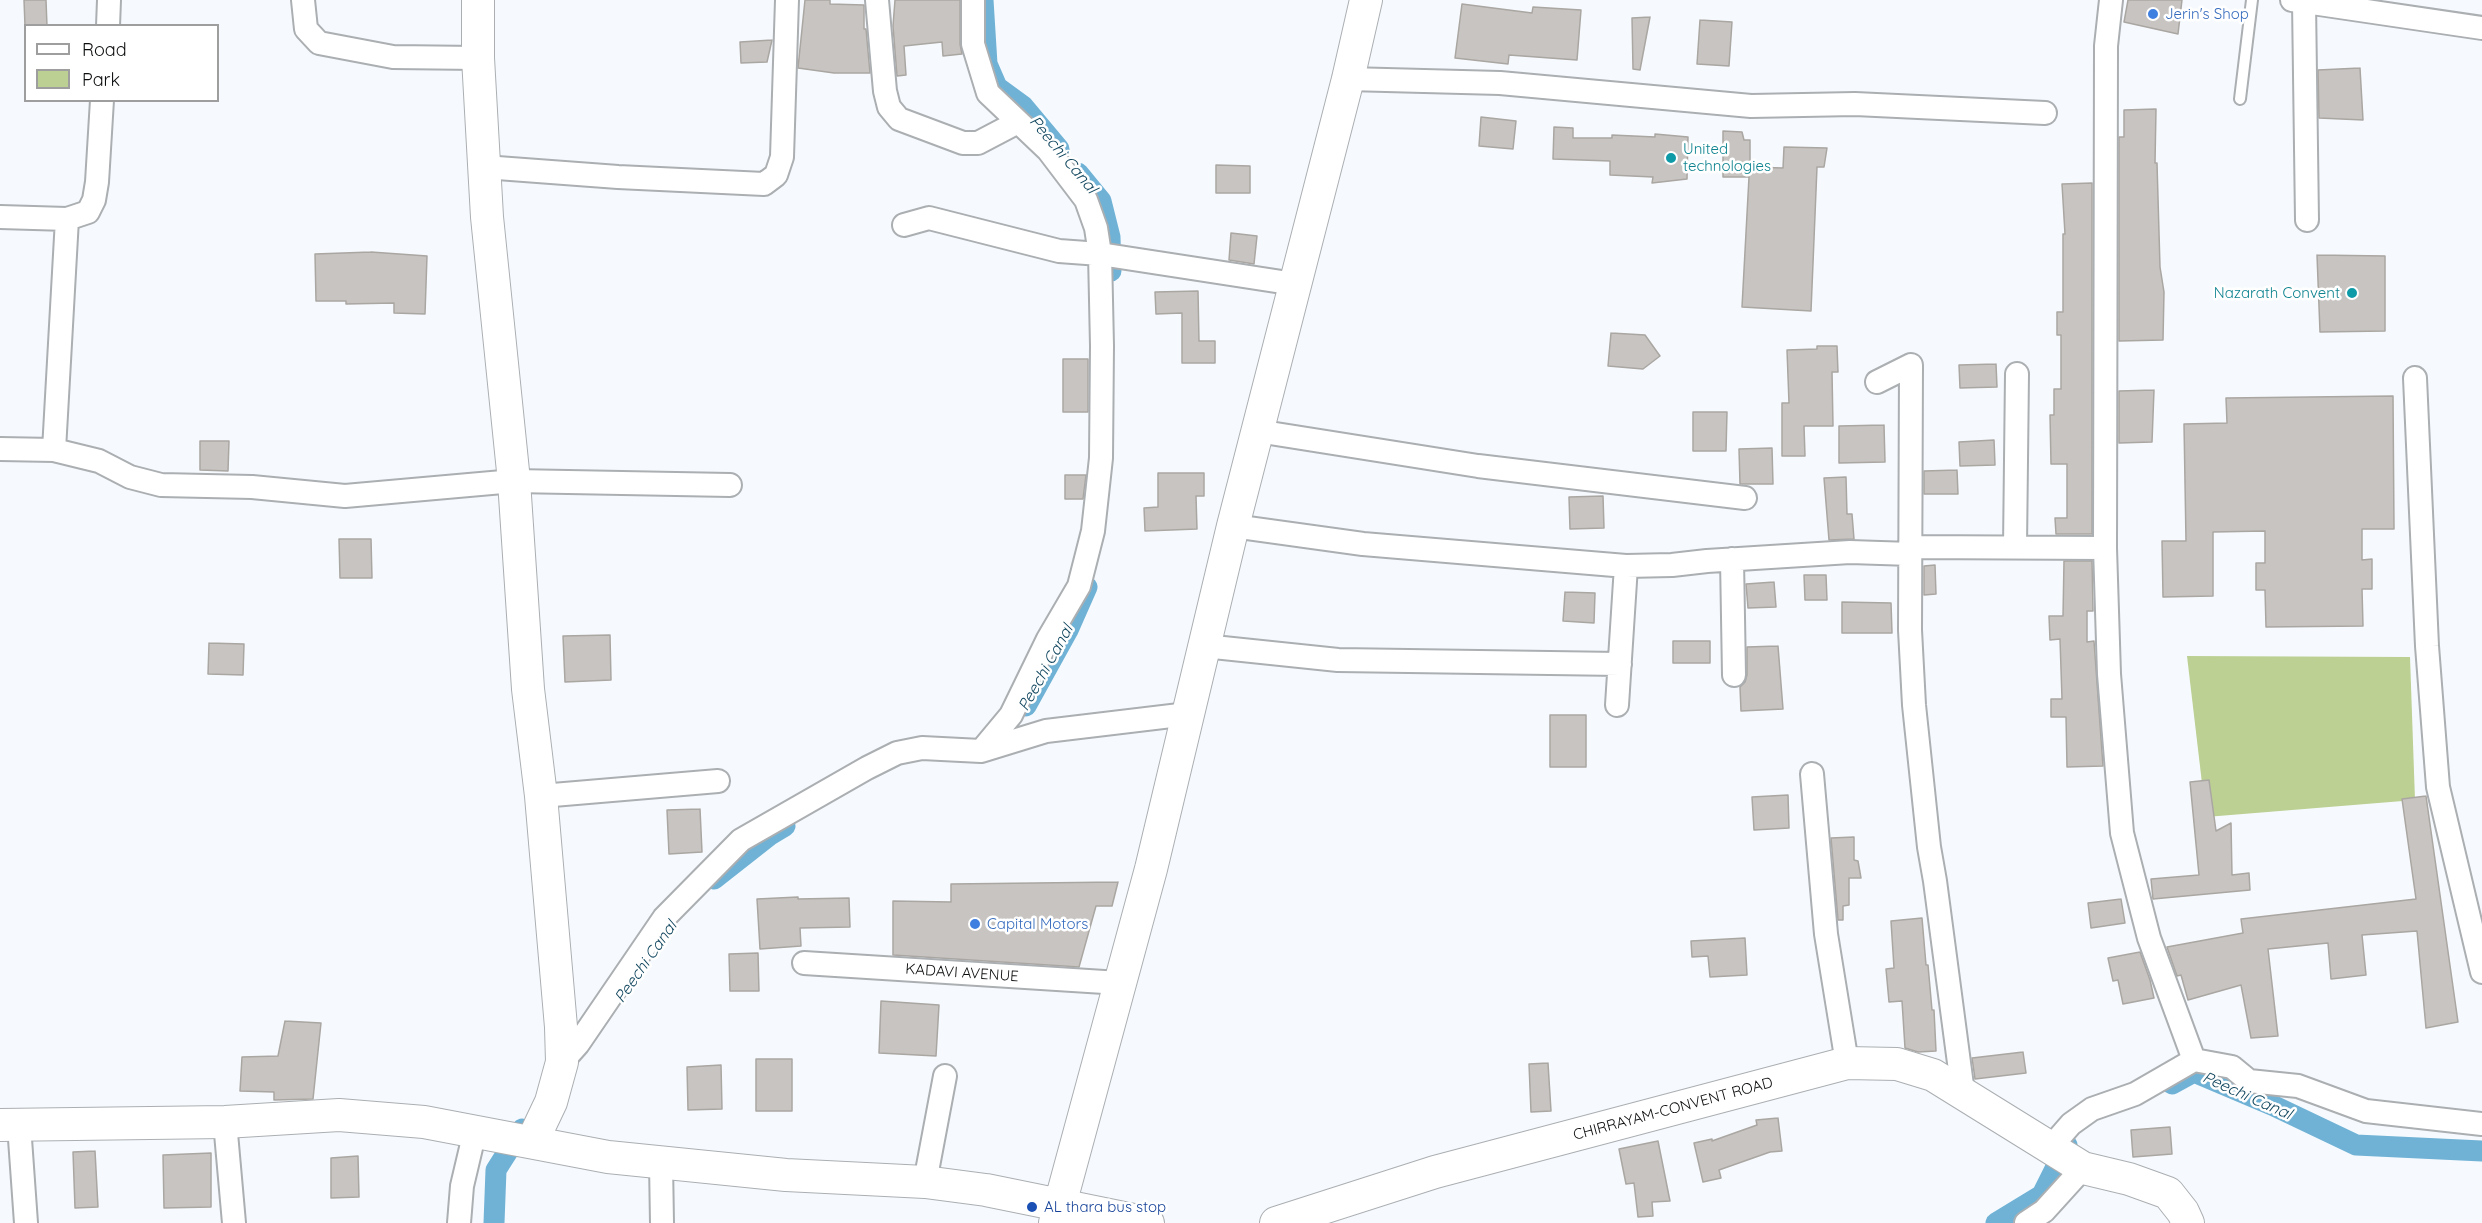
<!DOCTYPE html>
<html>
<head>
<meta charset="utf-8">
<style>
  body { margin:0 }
  #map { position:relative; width:2482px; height:1223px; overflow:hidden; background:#f6fafe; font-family:Quicksand,sans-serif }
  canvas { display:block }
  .legend { position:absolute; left:24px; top:24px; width:195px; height:78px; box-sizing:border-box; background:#fff; border:2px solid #9e9e9f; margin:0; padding:8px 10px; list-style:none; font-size:18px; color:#0c0d0e }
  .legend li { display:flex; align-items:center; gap:12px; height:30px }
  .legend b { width:30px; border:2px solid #9e9e9f }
</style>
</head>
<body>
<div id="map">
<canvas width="2482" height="1223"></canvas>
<ul class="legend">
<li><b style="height:8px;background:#fff"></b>Road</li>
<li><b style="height:16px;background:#bcd093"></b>Park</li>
</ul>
</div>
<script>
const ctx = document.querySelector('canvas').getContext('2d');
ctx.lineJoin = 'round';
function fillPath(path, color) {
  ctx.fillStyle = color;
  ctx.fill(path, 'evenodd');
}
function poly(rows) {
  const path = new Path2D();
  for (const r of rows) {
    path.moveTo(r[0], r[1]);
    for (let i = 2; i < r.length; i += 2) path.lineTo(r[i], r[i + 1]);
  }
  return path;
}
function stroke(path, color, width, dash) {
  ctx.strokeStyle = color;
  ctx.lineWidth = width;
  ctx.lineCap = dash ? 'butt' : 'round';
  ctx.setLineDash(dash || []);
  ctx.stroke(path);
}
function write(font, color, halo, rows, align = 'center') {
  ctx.font = font + ' Quicksand,sans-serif';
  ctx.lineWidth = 5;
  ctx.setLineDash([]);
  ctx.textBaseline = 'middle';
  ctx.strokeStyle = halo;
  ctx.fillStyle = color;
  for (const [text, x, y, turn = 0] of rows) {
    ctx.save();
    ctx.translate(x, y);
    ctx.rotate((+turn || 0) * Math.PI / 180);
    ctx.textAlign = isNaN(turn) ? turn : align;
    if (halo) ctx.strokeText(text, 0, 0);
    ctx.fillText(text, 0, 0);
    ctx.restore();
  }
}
const green = poly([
  [2187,656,2410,657,2415,800,2206,817]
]);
const canal = poly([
  [983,0,987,64,997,87,1023,106,1059,149],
  [1078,173,1101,201,1110,237,1111,271],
  [1026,706,1068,630,1087,587],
  [714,879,770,835,785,826],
  [2172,1084,2194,1072,2272,1105,2356,1145,2482,1151],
  [494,1223,496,1170,522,1129],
  [1996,1223,2042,1195,2067,1145]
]);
const building = poly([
  [24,0,46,0,47,26,25,26,24,0],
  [805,0,830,0,830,4,864,5,864,29,866,29,870,73,834,73,798,68,805,0],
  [895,0,960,0,960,44,962,54,943,56,942,42,904,46,906,75,897,76,893,26,895,0],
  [2128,0,2182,0,2178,34,2124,22,2128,0],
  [1462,4,1532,13,1533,7,1581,10,1577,60,1509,55,1508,64,1455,58,1462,4],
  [1650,17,1640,70,1633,69,1632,18,1650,17],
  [1700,20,1732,22,1729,66,1697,64,1700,20],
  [772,40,767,62,741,63,740,42,772,40],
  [2360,68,2363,120,2319,118,2318,70,2360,68],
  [2156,109,2155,163,2157,163,2160,267,2164,292,2163,340,2119,341,2119,137,2124,137,2124,110,2156,109],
  [1481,117,1516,121,1513,149,1479,146,1481,117],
  [1554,127,1573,128,1573,138,1612,138,1612,135,1655,137,1655,134,1688,137,1687,179,1652,183,1653,177,1610,175,1610,161,1553,159,1554,127],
  [1723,131,1742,132,1744,140,1750,140,1750,167,1783,168,1784,147,1827,148,1824,167,1817,167,1811,311,1742,307,1749,177,1723,177,1723,131],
  [1216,165,1250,166,1250,193,1216,193,1216,165],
  [2092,183,2092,534,2056,534,2055,518,2067,518,2067,464,2051,464,2050,415,2054,415,2054,389,2061,389,2061,335,2057,335,2057,312,2063,312,2063,234,2065,234,2062,184,2092,183],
  [1231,233,1257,236,1254,264,1229,260,1231,233],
  [371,252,427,256,425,314,394,313,394,303,346,304,346,301,316,301,315,254,371,252],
  [2317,255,2385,256,2385,331,2320,332,2317,255],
  [1198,291,1199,341,1215,341,1215,363,1182,363,1182,313,1156,314,1155,292,1198,291],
  [1611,333,1645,335,1660,356,1643,369,1608,366,1611,333],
  [1817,346,1837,346,1838,372,1832,372,1833,426,1804,426,1805,456,1782,456,1782,403,1789,403,1787,350,1817,349,1817,346],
  [1063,359,1088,359,1088,412,1063,412,1063,359],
  [1996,364,1997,387,1960,388,1959,365,1996,364],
  [2154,390,2152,442,2119,443,2119,391,2154,390],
  [2393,396,2394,529,2362,529,2362,560,2372,559,2372,589,2362,589,2363,626,2266,627,2265,590,2256,590,2256,563,2265,563,2265,531,2213,532,2213,596,2163,597,2162,541,2186,541,2184,424,2227,423,2226,398,2393,396],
  [1693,412,1727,412,1726,451,1693,451,1693,412],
  [1884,425,1885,462,1839,463,1839,426,1884,425],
  [1994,440,1995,465,1960,466,1959,442,1994,440],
  [200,441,229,441,228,471,200,470,200,441],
  [1772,448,1773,484,1740,484,1739,449,1772,448],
  [1957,470,1958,494,1924,494,1924,471,1957,470],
  [1158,473,1204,473,1204,496,1196,496,1197,529,1145,531,1144,508,1158,507,1158,473],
  [1065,475,1086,475,1083,499,1065,499,1065,475],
  [1846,477,1847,514,1852,514,1854,539,1829,540,1824,478,1846,477],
  [1603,496,1604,528,1570,529,1569,497,1603,496],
  [339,539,371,539,372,578,340,578,339,539],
  [2064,561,2092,561,2093,611,2087,611,2087,642,2094,641,2103,766,2067,767,2066,717,2051,717,2051,699,2062,699,2060,639,2050,640,2049,616,2063,616,2064,561],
  [1935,565,1936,594,1924,595,1924,566,1935,565],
  [1804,575,1826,575,1827,600,1805,600,1804,575],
  [1774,582,1776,607,1748,608,1746,584,1774,582],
  [1565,592,1595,593,1594,623,1563,621,1565,592],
  [1842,602,1891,603,1892,633,1842,633,1842,602],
  [610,635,611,680,565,682,563,636,610,635],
  [1673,641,1710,641,1710,663,1673,663,1673,641],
  [209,643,244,644,243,675,208,674,209,643],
  [1778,646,1783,709,1741,711,1740,687,1745,682,1747,675,1747,647,1778,646],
  [1550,715,1586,715,1586,767,1550,767,1550,715],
  [2209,780,2216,831,2231,823,2232,875,2249,873,2250,890,2153,899,2151,879,2199,875,2190,782,2209,780],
  [1788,795,1789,828,1754,830,1752,797,1788,795],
  [2426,796,2458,1022,2426,1028,2417,931,2362,935,2366,975,2331,979,2328,943,2268,949,2278,1036,2251,1038,2241,985,2188,1000,2181,975,2177,976,2167,947,2243,933,2241,919,2416,899,2402,799,2426,796],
  [700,809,702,852,669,854,667,810,700,809],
  [1854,837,1854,860,1858,861,1861,878,1849,878,1849,905,1843,906,1843,920,1838,920,1831,838,1854,837],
  [1118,882,1112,906,1096,906,1079,967,893,955,893,901,951,902,951,884,1118,882],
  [798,897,798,899,849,898,850,927,800,928,801,946,760,949,757,899,798,897],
  [2121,899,2125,923,2091,928,2088,903,2121,899],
  [1922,918,1926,965,1928,965,1932,1010,1934,1010,1936,1051,1918,1052,1905,1048,1902,1001,1889,1002,1886,969,1894,968,1891,921,1922,918],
  [1745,938,1747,975,1710,977,1708,956,1692,957,1691,941,1745,938],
  [2140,952,2150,980,2154,998,2123,1004,2118,980,2113,981,2108,958,2140,952],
  [758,953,759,991,730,991,729,954,758,953],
  [881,1001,939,1005,936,1056,879,1053,881,1001],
  [285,1021,321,1023,313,1099,274,1100,274,1092,240,1091,242,1057,278,1056,285,1021],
  [2023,1052,2026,1073,1975,1079,1972,1058,2023,1052],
  [756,1059,792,1059,792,1111,756,1111,756,1059],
  [1548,1063,1551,1111,1531,1112,1529,1064,1548,1063],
  [721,1065,722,1109,688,1110,687,1067,721,1065],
  [1778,1118,1782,1151,1770,1152,1719,1170,1721,1178,1703,1182,1694,1143,1712,1139,1712,1141,1757,1125,1756,1120,1778,1118],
  [2170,1127,2172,1154,2133,1157,2131,1130,2170,1127],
  [1658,1141,1670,1201,1652,1202,1653,1216,1638,1217,1634,1183,1626,1184,1619,1149,1658,1141],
  [95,1151,98,1207,75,1208,73,1152,95,1151],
  [211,1153,211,1207,164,1208,163,1155,211,1153],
  [358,1156,359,1197,331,1198,331,1158,358,1156]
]);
const lane = poly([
  [2240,99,2252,0]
]);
const street = poly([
  [303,0,306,29,319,43,393,57,478,58],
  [877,0,885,91,889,107,899,119,963,143,978,143,1018,122],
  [973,0,973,44,988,93,1048,150,1086,200,1096,228,1100,254,1102,346,1101,458,1093,531,1079,586,1048,639,1011,715,981,751],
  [2111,0,2106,46,2105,548,2109,674,2122,833,2149,938,2194,1060,2232,1067,2249,1081,2298,1086,2366,1111,2482,1124],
  [2292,0,2482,28],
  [2304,2,2307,220],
  [108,26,109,0],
  [1348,79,1500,83,1751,106,1855,104,2045,113],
  [484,167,618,177,764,184,776,175,782,157,787,0],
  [0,217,67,219,88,212,94,200,97,182,102,100],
  [904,225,929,218,1059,251,1100,254,1295,284],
  [2415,378,2427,646,2438,787,2482,972],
  [1877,382,1911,365,1910,630,1914,705,1929,847,1935,881,1963,1093],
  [1257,431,1478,466,1745,498],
  [0,449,54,450,99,461,130,477,161,485,252,487,345,496,514,481,730,485],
  [54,450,67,219],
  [1233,526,1363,544,1626,566,1672,565,1707,561,1850,552,1911,554],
  [1911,547,2105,548],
  [2015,547,2017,374],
  [1732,559,1734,675],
  [1204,646,1338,660,1620,664],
  [1617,705,1626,566],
  [1812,774,1826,934,1847,1063],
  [541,796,718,781],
  [804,963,1120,983],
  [562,1062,578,1044,664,918,741,840,867,768,897,753,922,748,981,751,1046,731,1188,714],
  [225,1122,234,1223],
  [19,1125,26,1223],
  [2050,1148,2071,1124,2092,1109,2135,1094,2194,1060],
  [661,1163,662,1223],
  [925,1182,945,1076],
  [459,1223,462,1186,475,1131],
  [2026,1223,2044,1211,2083,1168]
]);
const secondary = poly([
  [478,0,478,58,487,217,514,481,528,689,541,796,561,1027,562,1062,551,1102,532,1142],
  [0,1125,225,1122,339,1115,424,1122,608,1157,786,1175,925,1182,986,1190,1148,1223],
  [1055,1223,1151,869,1233,526,1348,79,1366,0],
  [1276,1223,1435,1172,1847,1063,1897,1064,1933,1075,2083,1168,2129,1179,2168,1193,2183,1212,2188,1223]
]);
const markers = [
  [2153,14,6,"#3f7fe0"],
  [1671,158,6,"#0f9aa8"],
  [2352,293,6,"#0f9aa8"],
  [975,924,6,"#3f7fe0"],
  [1032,1207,6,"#1a4fb4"]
];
const shopNames = [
  ["Jerin's Shop",2165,14],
  ["Capital Motors",987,924]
];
const cultureNames = [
  ["United",1683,149],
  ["technologies",1683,166],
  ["Nazarath Convent",2340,293,"right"]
];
const streetNames = [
  ["KADAVI AVENUE",962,973,4],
  ["CHIRRAYAM-CONVENT ROAD",1673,1109,-15]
];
const transitNames = [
  ["AL thara bus stop",1044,1207]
];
const waterNames = [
  ["Peechi Canal",1063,155,50],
  ["Peechi Canal",1046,668,-61],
  ["Peechi Canal",646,962,-55],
  ["Peechi Canal",2247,1096,24]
];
fillPath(green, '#bcd093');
stroke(canal, '#70b2d5', 21);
fillPath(building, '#c8c4c1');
stroke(building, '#aaa6a2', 1.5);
stroke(lane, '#abafb2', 14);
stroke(street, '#abafb2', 26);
stroke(secondary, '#abafb2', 34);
stroke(lane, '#fff', 10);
stroke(street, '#fff', 22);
stroke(secondary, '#fff', 32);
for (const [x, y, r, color] of markers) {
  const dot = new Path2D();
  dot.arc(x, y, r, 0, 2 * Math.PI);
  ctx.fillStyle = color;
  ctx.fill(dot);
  stroke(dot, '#fff', 2);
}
write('15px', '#366cbe', '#fff', shopNames, 'left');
write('15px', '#0d838f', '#fff', cultureNames, 'left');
write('15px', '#0c0d0e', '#fff', streetNames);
write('15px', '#164399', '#fff', transitNames, 'left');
write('italic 16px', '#10465e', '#fff', waterNames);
</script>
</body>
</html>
